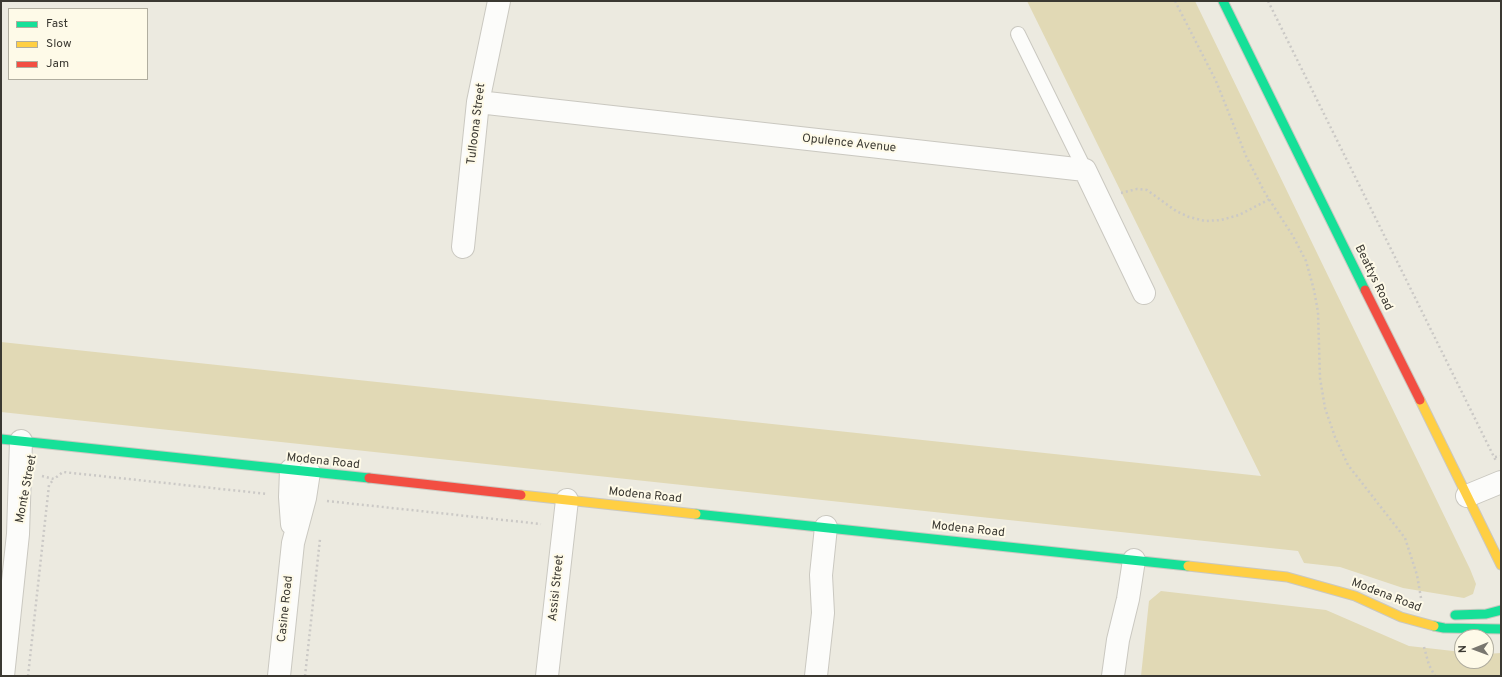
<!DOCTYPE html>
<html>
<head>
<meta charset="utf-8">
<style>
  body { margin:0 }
  #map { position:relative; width:1502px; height:677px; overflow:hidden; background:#eceae0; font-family:Overpass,sans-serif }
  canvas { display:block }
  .frame { position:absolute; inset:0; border:2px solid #3b3932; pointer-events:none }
  .legend { position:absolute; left:8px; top:8px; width:140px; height:72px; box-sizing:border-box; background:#fefae8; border:1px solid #b0ad9f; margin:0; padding:5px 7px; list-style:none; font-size:12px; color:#3b3932 }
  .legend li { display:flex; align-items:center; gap:8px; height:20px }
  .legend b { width:20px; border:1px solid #b0ad9f }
  .north { position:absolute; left:1454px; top:629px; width:40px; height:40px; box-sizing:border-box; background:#fefae8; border:1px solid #b0ad9f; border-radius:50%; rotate:269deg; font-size:11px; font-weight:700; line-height:16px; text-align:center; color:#3b3932 }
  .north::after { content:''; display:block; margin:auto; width:14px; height:18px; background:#79776f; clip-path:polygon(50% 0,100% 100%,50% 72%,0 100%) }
</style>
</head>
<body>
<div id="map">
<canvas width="1502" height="677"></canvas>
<div class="frame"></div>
<ul class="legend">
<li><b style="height:5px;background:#16e098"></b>Fast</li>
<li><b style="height:5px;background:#ffcf43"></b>Slow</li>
<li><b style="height:5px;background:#f24e42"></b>Jam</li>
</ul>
<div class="north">N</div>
</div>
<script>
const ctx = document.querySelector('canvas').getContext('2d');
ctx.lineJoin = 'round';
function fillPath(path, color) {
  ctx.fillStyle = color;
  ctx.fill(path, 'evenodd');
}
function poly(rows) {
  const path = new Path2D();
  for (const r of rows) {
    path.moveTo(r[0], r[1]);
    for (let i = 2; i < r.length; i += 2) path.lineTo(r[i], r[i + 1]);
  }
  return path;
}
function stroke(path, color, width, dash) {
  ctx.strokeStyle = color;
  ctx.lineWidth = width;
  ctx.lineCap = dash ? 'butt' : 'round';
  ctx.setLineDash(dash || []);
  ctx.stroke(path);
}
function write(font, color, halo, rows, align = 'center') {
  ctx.font = font + ' Overpass,sans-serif';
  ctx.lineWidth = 4;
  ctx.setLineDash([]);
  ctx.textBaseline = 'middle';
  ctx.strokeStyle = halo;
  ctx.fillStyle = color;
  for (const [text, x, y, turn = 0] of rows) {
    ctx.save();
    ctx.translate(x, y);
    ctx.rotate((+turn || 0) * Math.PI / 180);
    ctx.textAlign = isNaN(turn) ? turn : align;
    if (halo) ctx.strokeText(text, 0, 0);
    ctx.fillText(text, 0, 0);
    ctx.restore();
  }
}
const green = poly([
  [1027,1,1195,1,1470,569,1476,584,1473,594,1464,598,1403,588,1340,567,1304,563,1298,551,1,412,1,342,1261,476],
  [1161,591,1326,610,1409,646,1462,652,1462,661,1486,661,1486,654,1501,653,1501,676,1141,676,1149,601]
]);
const path = poly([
  [1175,1,1216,81,1246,156,1265,193,1293,236,1306,261,1314,290,1318,312,1320,378,1325,408,1335,437,1348,465,1405,538,1417,575,1421,598],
  [1268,1,1496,461],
  [1121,193,1137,189,1147,190,1176,211,1189,217,1205,221,1221,220,1239,215,1270,199],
  [1495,457,1501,456],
  [42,476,54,479,63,472,268,494],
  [327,501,541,524],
  [1424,647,1429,665,1435,676],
  [28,676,49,485,54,479],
  [305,676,320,539]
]);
const lane = poly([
  [1018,34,1085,170]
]);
const street = poly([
  [478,102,1085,170,1144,293],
  [463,247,478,102,499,1],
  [291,470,290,497,292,524],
  [1467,496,1501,482],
  [3,676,18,534,21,441],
  [279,676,293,543,305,498,309,472],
  [547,676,567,500],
  [816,676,823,613,821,575,826,527],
  [1113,676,1118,640,1128,599,1134,560]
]);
const fast = poly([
  [1223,1,1365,290],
  [1,439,369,478],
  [696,514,1188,566],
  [1455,615,1486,614,1501,610],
  [1434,626,1444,628,1501,629]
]);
const slow = poly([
  [1420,400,1501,565],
  [521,495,696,514],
  [1188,566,1287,577,1355,596,1401,617,1434,626]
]);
const jam = poly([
  [1365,290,1420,400],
  [369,478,521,495]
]);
const streetNames = [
  ["Tulloona Street",477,124,-83],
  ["Opulence Avenue",849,144,6],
  ["Beattys Road",1373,278,64],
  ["Modena Road",323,462,6],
  ["Monte Street",27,489,-79],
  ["Modena Road",645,496,6],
  ["Modena Road",968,530,6],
  ["Assisi Street",557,588,-84],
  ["Modena Road",1386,596,21],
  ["Casine Road",286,609,-84]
];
fillPath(green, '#e1d9b5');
stroke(lane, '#cac8c0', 16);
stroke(street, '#cac8c0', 24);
stroke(fast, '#cac8c0', 11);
stroke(slow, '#cac8c0', 11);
stroke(jam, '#cac8c0', 11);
stroke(path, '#cbc9c6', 2.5, [2, 3]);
stroke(lane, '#fcfcfa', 14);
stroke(street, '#fcfcfa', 22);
stroke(fast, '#16e098', 9);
stroke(slow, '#ffcf43', 9);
stroke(jam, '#f24e42', 9);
write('12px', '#3b3932', '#fefae8', streetNames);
</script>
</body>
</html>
